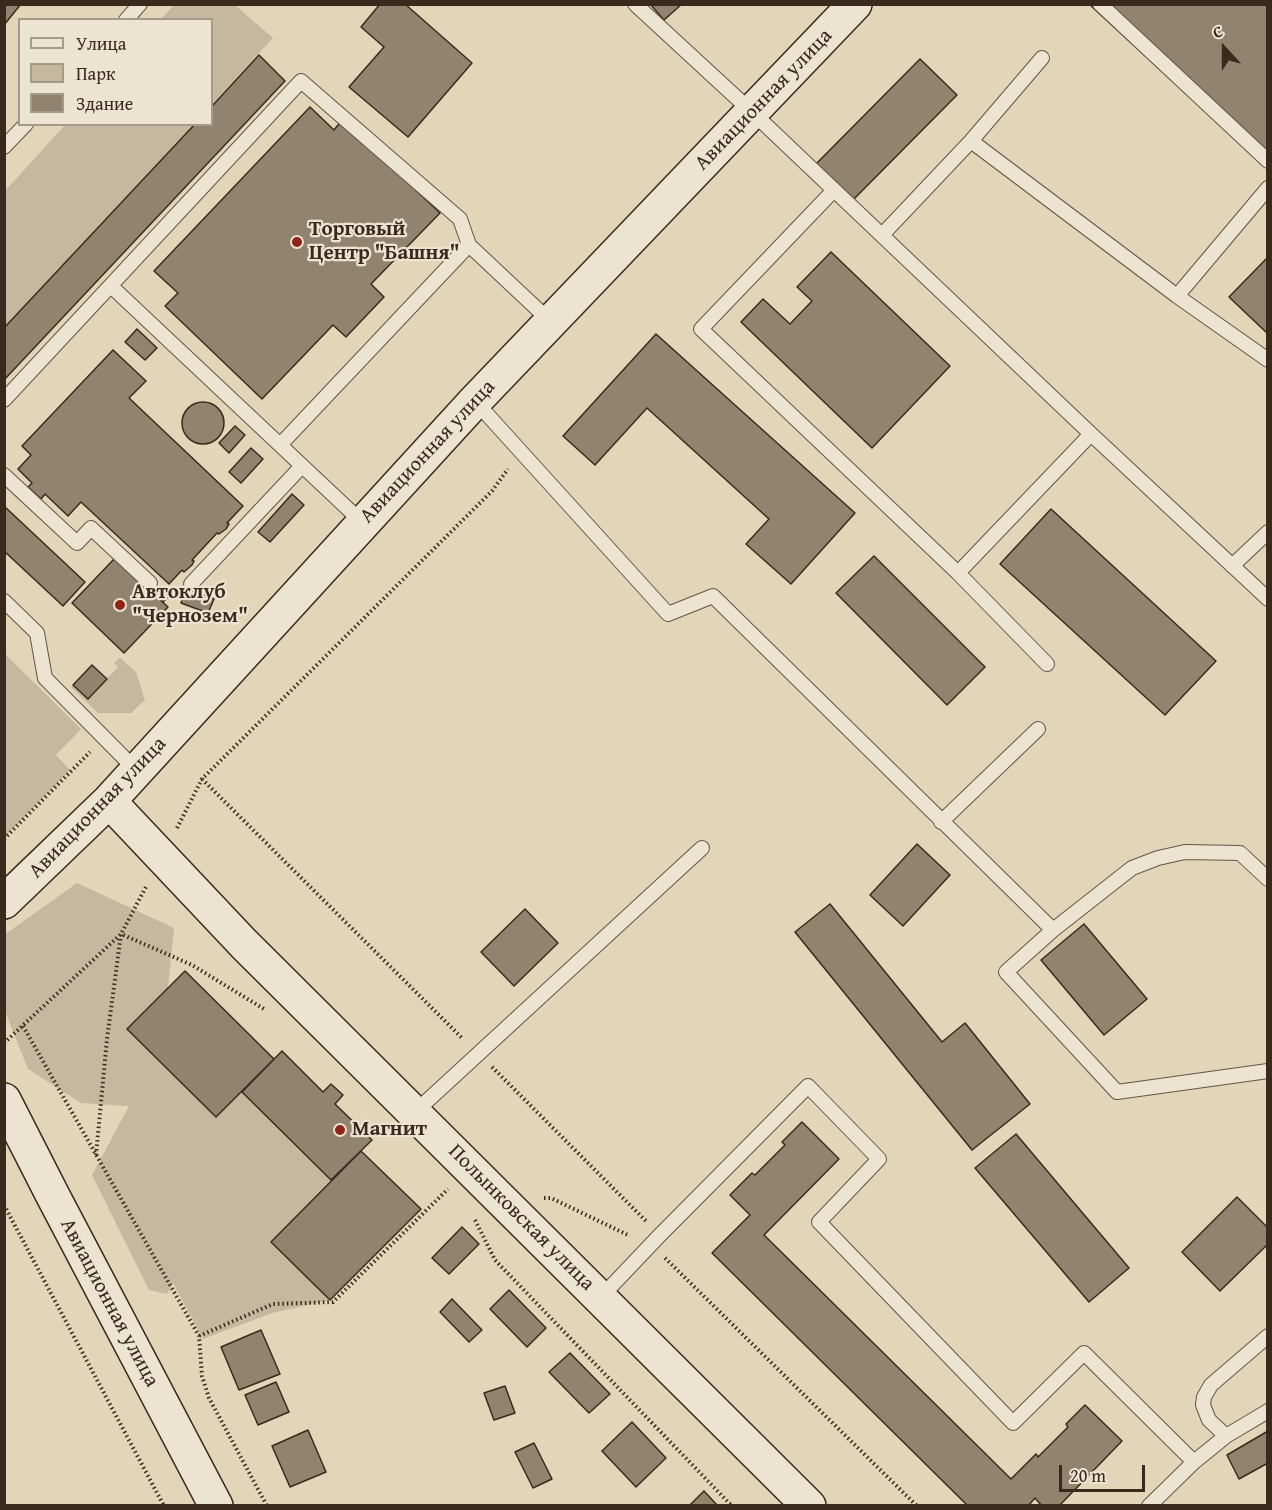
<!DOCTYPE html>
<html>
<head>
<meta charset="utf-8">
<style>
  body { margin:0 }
  #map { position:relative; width:1272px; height:1510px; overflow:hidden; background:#e2d5b8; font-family:"Gentium Book Plus",serif }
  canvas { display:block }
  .frame { position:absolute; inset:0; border:6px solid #392a1d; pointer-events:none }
  .legend { position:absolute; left:18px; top:18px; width:195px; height:108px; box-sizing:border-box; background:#ece4d1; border:2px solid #a49a89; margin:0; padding:8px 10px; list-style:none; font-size:18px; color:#392a1d }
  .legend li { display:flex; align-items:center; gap:12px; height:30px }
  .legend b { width:30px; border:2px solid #a49a89 }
  .north { position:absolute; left:1194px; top:18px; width:60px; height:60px; -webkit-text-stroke:4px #ece4d1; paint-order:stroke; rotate:339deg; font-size:16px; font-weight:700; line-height:24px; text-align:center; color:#392a1d }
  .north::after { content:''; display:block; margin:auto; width:21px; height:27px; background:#392a1d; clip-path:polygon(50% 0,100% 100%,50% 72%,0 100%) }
  .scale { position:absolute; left:1059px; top:1465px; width:86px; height:27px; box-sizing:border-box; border:3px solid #392a1d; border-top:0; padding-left:8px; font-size:18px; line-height:21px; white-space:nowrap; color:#392a1d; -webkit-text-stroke:4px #ece4d1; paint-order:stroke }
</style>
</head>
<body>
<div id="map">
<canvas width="1272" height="1510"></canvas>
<div class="frame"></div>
<ul class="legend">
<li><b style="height:8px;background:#ece4d1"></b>Улица</li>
<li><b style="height:16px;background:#c5b89e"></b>Парк</li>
<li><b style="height:16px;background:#91836e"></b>Здание</li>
</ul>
<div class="north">С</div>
<div class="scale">20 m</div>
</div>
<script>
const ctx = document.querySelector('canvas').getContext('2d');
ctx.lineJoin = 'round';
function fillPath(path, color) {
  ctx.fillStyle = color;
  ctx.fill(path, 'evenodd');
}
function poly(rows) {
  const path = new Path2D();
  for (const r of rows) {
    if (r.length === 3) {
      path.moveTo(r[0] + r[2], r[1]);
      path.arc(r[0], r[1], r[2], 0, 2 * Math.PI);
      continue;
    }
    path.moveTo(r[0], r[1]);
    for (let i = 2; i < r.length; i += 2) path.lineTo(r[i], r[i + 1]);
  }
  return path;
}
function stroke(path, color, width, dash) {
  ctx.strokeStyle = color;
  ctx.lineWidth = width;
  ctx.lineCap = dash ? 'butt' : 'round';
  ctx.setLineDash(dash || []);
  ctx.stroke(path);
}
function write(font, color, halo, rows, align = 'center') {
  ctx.font = font + ' "Gentium Book Plus",serif';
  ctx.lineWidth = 4.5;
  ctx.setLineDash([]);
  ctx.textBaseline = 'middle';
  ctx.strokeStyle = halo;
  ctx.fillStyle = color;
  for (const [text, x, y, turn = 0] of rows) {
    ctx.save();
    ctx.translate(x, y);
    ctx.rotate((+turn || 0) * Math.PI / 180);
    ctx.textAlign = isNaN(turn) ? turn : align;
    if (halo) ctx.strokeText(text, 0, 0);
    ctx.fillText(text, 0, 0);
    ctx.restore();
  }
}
const green = poly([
  [174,5,235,5,273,38,212,104,212,20,161,19],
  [65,125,193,125,5,327,5,191],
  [5,654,81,729,56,755,70,770,5,837],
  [120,658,136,672,145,700,131,713,98,713,71,687,73,685,88,699,118,667,114,663],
  [77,883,174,928,168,988,128,1029,216,1117,242,1092,331,1180,271,1242,330,1300,272,1313,203,1339,173,1283,167,1294,149,1290,92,1175,129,1106,81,1103,28,1069,5,1011,4,935]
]);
const building = poly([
  [4,4,21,4,4,25,4,4],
  [380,4,405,4,472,63,408,137,349,87,384,47,361,27,380,4],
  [650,4,682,4,664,20,650,4],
  [1089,4,1268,4,1268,169,1089,4],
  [259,55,285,81,4,380,4,328,195,124,212,124,212,106,259,55],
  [920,59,957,95,852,201,815,165,920,59],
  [310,107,334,130,342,120,440,213,371,284,384,297,346,337,333,325,262,399,165,306,178,293,154,271,310,107],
  [831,252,950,366,872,448,741,322,763,299,790,324,812,301,797,287,831,252],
  [1268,257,1268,334,1229,297,1268,257],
  [137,329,157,348,145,360,125,342,137,329],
  [656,334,855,513,791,584,746,544,769,519,647,408,595,465,563,436,656,334],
  [113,350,146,381,129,398,243,506,227,523,229,524,226,529,219,534,217,533,192,560,194,561,192,565,184,572,182,570,169,584,81,502,68,516,45,494,41,499,28,487,32,483,18,469,31,455,22,446,113,350],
  [203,423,21],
  [235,426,245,435,229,453,219,443,235,426],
  [251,448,263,459,241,483,229,472,251,448],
  [292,494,304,505,270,542,258,532,292,494],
  [4,506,85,582,63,606,4,551,4,506],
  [1051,509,1216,661,1165,715,1000,564,1051,509],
  [874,556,985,667,947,705,836,593,874,556],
  [115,558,168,607,124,653,72,603,115,558],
  [159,587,169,596,163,602,153,593,159,587],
  [187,588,214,599,208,613,181,603,187,588],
  [92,665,107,679,88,699,73,685,92,665],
  [917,844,950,875,903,926,870,895,917,844],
  [830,904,942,1042,965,1023,1030,1104,972,1150,795,932,830,904],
  [525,909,558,943,514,986,481,952,525,909],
  [1084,924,1147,999,1104,1035,1041,960,1084,924],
  [185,971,274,1059,216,1117,127,1029,185,971],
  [282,1051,323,1092,331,1084,343,1095,335,1104,372,1140,331,1180,242,1092,282,1051],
  [802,1122,839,1159,764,1235,1011,1479,1036,1454,1038,1457,1068,1427,1066,1424,1085,1405,1122,1441,1059,1506,1042,1506,1035,1498,1028,1506,968,1506,712,1253,750,1215,730,1195,752,1173,755,1175,785,1145,782,1142,802,1122],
  [1016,1134,1129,1268,1089,1302,975,1168,1016,1134],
  [361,1151,421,1209,330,1300,271,1242,361,1151],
  [1237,1197,1268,1228,1268,1244,1220,1291,1182,1252,1237,1197],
  [462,1227,479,1244,449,1274,432,1258,462,1227],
  [509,1290,546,1328,527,1347,490,1309,509,1290],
  [452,1299,482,1330,469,1342,440,1312,452,1299],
  [261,1330,280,1374,239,1390,221,1347,261,1330],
  [570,1353,610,1394,589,1413,549,1372,570,1353],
  [276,1382,289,1412,258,1425,245,1395,276,1382],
  [505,1386,515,1413,494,1420,484,1393,505,1386],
  [632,1422,666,1458,636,1487,602,1451,632,1422],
  [308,1430,326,1472,290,1487,272,1446,308,1430],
  [1268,1431,1268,1463,1239,1479,1227,1455,1268,1431],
  [534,1443,552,1479,533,1488,515,1452,534,1443],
  [704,1491,718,1506,689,1506,704,1491]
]);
const path = poly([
  [202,779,463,1039],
  [177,828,202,779,492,491,508,469],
  [4,839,90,752],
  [23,1026,199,1336,202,1376,209,1398,267,1506],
  [4,1043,121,934,147,885],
  [492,1067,646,1221],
  [96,1155,107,1039,121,934,192,965,264,1009],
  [544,1198,551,1198,630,1236],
  [4,1205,164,1506],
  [475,1220,495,1260,732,1506],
  [665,1258,917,1506],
  [199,1336,273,1304,333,1302,448,1189]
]);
const lane = poly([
  [635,4,752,112,1091,434,1268,599],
  [1100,4,1268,161],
  [126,20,140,4],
  [971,141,1177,296,1268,360],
  [4,147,26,124],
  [834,190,701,329,958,573,1091,434],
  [882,235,971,141,1042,58],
  [112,287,363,523],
  [1177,296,1268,188],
  [4,400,301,81,460,219,469,245],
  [475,401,668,614,713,596,1053,930],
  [280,445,469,245,551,322],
  [4,475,77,543,91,528,150,583],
  [1232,566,1268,532],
  [958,573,1047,664],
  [191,584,302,466],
  [4,601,37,633,45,678,137,771],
  [941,822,1038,729],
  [1268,879,1240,853,1185,852,1158,858,1132,868,1053,930,1006,972,1117,1092,1268,1071],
  [414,1113,702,848],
  [601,1297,660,1235,808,1086,879,1159,819,1222,1013,1423,1084,1353,1194,1462],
  [1226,1436,1209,1420,1203,1405,1204,1397,1211,1385,1268,1336],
  [1149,1506,1194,1462,1226,1436,1268,1411]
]);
const secondary = poly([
  [109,801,244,944,809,1506],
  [4,902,109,801,475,401,855,4],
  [4,1100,53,1196,216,1506]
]);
const markers = [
  [297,242,6,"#8f2418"],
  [120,605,6,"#8f2418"],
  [340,1130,6,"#8f2418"]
];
const streetNames = [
  ["Авиационная улица",764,100,-46],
  ["Авиационная улица",428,452,-47],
  ["Авиационная улица",98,808,-46],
  ["Полынковская улица",521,1218,45],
  ["Авиационная улица",109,1303,62]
];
const poiNames = [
  ["Торговый",309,230],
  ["Центр \"Башня\"",309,254],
  ["Автоклуб",132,593],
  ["\"Чернозем\"",132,617],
  ["Магнит",352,1130]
];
fillPath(green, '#c5b89e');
fillPath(building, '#91836e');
stroke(building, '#392a1d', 1.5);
stroke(lane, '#635544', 16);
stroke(secondary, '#392a1d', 36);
stroke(path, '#392a1d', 4, [1.5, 3]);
stroke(lane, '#ece4d1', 14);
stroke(secondary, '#ece4d1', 33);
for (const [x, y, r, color] of markers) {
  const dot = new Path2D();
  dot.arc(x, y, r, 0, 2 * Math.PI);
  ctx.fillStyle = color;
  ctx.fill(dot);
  stroke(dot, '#ece4d1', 2);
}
write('21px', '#392a1d', '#ece4d1', streetNames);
write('bold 21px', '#392a1d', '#ece4d1', poiNames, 'left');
</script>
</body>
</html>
